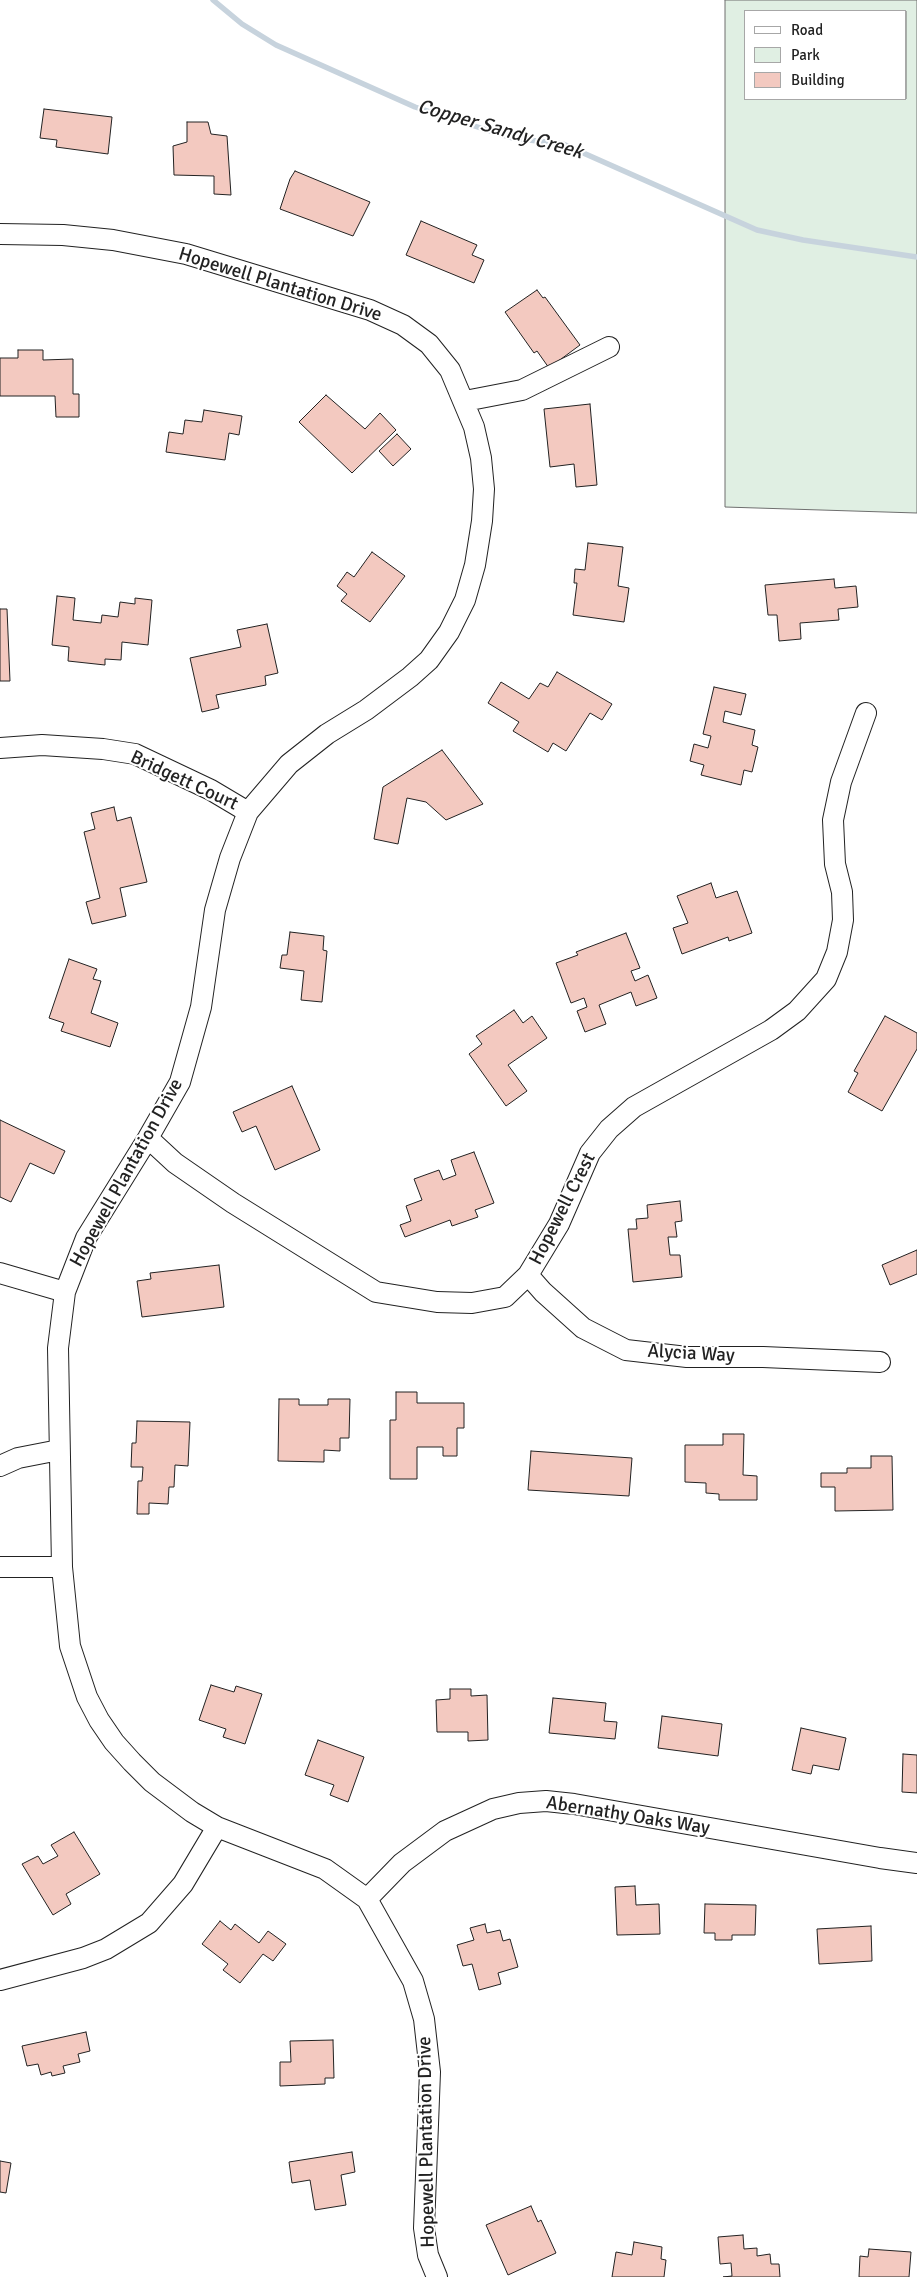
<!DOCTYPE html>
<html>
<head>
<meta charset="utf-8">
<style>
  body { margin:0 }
  #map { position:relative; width:917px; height:2277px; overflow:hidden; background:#fff; font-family:Signika,sans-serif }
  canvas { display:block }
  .legend { position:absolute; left:744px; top:10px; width:162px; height:90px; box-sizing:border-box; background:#fff; border:1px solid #a7a7a7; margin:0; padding:6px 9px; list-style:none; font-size:15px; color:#222 }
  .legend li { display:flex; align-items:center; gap:10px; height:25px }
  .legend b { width:25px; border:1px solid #a7a7a7 }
</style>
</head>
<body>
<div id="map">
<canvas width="917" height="2277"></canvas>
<ul class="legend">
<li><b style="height:6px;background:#fff"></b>Road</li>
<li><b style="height:14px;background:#e0efe3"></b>Park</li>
<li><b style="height:14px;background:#f3c9c0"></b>Building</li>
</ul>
</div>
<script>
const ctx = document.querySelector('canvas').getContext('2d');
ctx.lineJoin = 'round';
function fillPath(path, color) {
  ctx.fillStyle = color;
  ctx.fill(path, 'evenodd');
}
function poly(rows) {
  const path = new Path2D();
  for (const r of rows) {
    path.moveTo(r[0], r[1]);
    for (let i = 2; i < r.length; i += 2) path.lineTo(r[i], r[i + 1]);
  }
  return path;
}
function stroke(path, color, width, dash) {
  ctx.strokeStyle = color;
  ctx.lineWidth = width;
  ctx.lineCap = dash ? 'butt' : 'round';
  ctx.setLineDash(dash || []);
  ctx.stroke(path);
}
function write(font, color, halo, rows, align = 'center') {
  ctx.font = font + ' Signika,sans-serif';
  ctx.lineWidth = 4;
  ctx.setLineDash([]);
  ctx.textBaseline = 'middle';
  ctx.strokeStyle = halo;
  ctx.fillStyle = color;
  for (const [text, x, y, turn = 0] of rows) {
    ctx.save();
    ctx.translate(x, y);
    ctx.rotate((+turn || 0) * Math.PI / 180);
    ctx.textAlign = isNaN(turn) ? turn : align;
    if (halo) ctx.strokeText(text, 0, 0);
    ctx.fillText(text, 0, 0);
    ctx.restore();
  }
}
const green = poly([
  [725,0,917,0,917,513,725,507,725,0],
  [746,11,906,11,906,99,746,99,746,11]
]);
const stream = poly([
  [213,0,242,24,276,45,415,107,512,138,563,144,757,230,803,240,917,257]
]);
const building = poly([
  [44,109,112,117,108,154,56,147,57,140,40,138,44,109],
  [187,122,208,122,211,134,227,136,231,195,214,194,214,176,174,175,173,146,187,142,187,122],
  [295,171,370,202,353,236,280,209,290,179,295,171],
  [421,221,477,245,472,255,484,260,474,283,406,255,421,221],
  [537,290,543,298,545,297,580,345,549,368,537,351,534,353,505,312,537,290],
  [18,350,43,350,43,360,73,359,73,394,79,394,79,417,56,417,55,396,0,396,0,358,18,358,18,350],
  [326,395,365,429,380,413,396,430,352,473,299,422,326,395],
  [590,404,597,485,576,487,574,464,550,467,544,409,590,404],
  [204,410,242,416,239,435,229,433,225,460,166,452,169,432,183,434,185,420,202,422,204,410],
  [397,434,411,449,393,466,379,451,397,434],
  [588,543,623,547,618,586,629,588,624,622,573,615,577,583,574,583,575,569,585,570,588,543],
  [372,552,405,576,370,622,341,601,347,594,337,586,347,572,354,577,372,552],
  [834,579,835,588,856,586,858,607,838,609,839,620,800,623,801,639,779,641,777,615,768,615,765,585,834,579],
  [57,596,75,598,73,620,101,623,102,615,118,617,120,602,135,604,135,598,152,600,148,645,122,642,121,660,105,659,105,665,68,661,69,647,52,645,57,596],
  [0,609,7,609,10,681,0,681,0,609],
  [267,624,278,673,265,676,266,685,216,695,219,708,202,712,190,658,241,647,237,630,267,624],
  [557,672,612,704,602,720,590,713,566,751,553,743,548,752,513,731,519,722,488,703,501,682,529,699,540,683,548,687,557,672],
  [714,687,746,694,741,715,725,711,723,722,755,730,752,745,758,747,752,772,744,770,741,785,701,775,704,765,690,761,694,744,708,748,711,736,703,734,714,687],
  [442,750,483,804,446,820,426,802,407,798,398,844,374,839,383,787,442,750],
  [114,807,117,821,131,817,147,882,120,888,126,916,92,924,86,902,100,898,84,832,95,829,91,813,114,807],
  [711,883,716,898,737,891,752,933,729,941,728,937,682,954,673,928,688,923,677,896,711,883],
  [290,932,324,936,323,950,327,951,322,1002,301,1000,304,971,280,968,282,955,287,955,290,932],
  [626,933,640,968,631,971,635,981,648,975,657,998,636,1006,631,992,599,1005,606,1024,585,1032,577,1011,587,1007,584,998,571,1003,556,963,578,955,576,952,626,933],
  [69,959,97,969,93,979,101,981,91,1013,118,1023,110,1047,61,1031,64,1023,49,1018,69,959],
  [514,1010,523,1023,532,1016,547,1038,508,1065,527,1091,506,1106,469,1054,482,1044,476,1036,514,1010],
  [885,1016,917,1033,917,1049,882,1111,848,1092,858,1073,854,1071,885,1016],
  [292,1086,320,1150,275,1170,256,1126,242,1132,233,1112,292,1086],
  [0,1120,65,1151,54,1174,30,1163,11,1202,0,1197,0,1120],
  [474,1152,494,1203,475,1210,478,1217,452,1226,450,1220,405,1237,400,1225,411,1221,406,1206,422,1200,414,1179,439,1170,443,1180,456,1175,451,1160,474,1152],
  [680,1201,682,1221,675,1222,677,1237,668,1237,670,1255,680,1255,682,1277,633,1282,628,1229,637,1229,636,1219,648,1218,647,1205,680,1201],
  [917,1250,917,1274,890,1285,882,1265,917,1250],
  [219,1265,224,1307,142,1317,137,1281,151,1279,150,1273,219,1265],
  [396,1392,417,1392,417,1403,464,1403,464,1428,457,1428,457,1456,443,1456,443,1447,417,1447,417,1479,390,1479,390,1420,396,1420,396,1392],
  [279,1399,299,1399,299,1405,328,1405,328,1399,350,1399,349,1438,340,1438,340,1451,324,1450,324,1462,278,1461,279,1399],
  [137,1421,190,1422,188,1466,175,1465,174,1487,169,1487,168,1504,149,1503,149,1514,137,1514,138,1481,142,1481,143,1467,131,1467,132,1443,136,1443,137,1421],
  [723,1434,744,1434,743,1475,757,1476,757,1500,719,1500,719,1494,706,1493,706,1483,685,1482,685,1445,723,1445,723,1434],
  [531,1451,632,1458,629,1496,528,1490,531,1451],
  [871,1456,892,1456,893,1510,835,1511,835,1487,821,1487,821,1473,847,1473,847,1468,871,1468,871,1456],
  [211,1685,234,1692,236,1686,262,1694,245,1744,223,1737,226,1729,199,1720,211,1685],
  [450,1689,471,1689,471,1696,487,1695,488,1740,468,1741,468,1732,437,1732,436,1700,450,1699,450,1689],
  [553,1698,606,1703,604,1721,617,1722,615,1739,549,1733,553,1698],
  [662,1716,722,1724,718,1756,658,1748,662,1716],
  [801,1728,846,1738,839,1770,813,1765,811,1774,792,1770,801,1728],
  [318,1740,364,1757,348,1802,330,1795,334,1785,305,1775,318,1740],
  [903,1754,917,1755,917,1793,902,1792,903,1754],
  [74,1832,100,1874,66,1894,71,1904,53,1915,22,1864,38,1856,43,1864,58,1856,51,1845,74,1832],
  [635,1886,636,1905,659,1904,660,1934,617,1935,615,1887,635,1886],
  [705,1904,756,1905,755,1935,732,1935,732,1940,715,1940,715,1933,704,1933,705,1904],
  [220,1921,231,1930,235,1924,259,1943,268,1931,286,1944,273,1961,263,1954,240,1983,223,1970,228,1964,202,1944,220,1921],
  [485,1924,487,1933,500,1930,503,1941,510,1939,518,1967,498,1973,501,1984,479,1990,472,1964,463,1966,457,1945,474,1940,470,1928,485,1924],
  [871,1926,872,1961,819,1964,817,1929,871,1926],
  [86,2032,90,2051,78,2054,80,2062,63,2066,65,2073,52,2076,51,2072,41,2075,38,2064,27,2066,22,2046,86,2032],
  [333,2040,334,2078,325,2078,325,2084,280,2086,280,2062,291,2062,290,2041,333,2040],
  [352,2152,355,2172,341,2175,346,2205,315,2210,310,2180,292,2183,289,2162,352,2152],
  [0,2161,11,2163,6,2193,0,2192,0,2161],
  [531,2206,538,2222,541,2220,556,2253,508,2275,486,2225,531,2206],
  [743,2235,744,2249,757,2248,757,2256,770,2254,771,2264,779,2264,780,2277,723,2277,732,2276,731,2263,720,2264,718,2237,743,2235],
  [634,2242,662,2247,661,2259,666,2260,664,2277,612,2277,616,2252,632,2255,634,2242],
  [869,2249,911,2252,909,2277,859,2277,860,2256,868,2257,869,2249]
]);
const minor = poly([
  [0,234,63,235,113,240,186,254,370,310,403,325,429,344,450,370,474,427,481,458,484,489,482,521,475,565,465,600,449,632,429,660,410,677,366,710,327,734,289,764,248,812,230,858,215,910,201,1007,180,1082,148,1138,86,1238,65,1292,58,1348,62,1567,70,1646,87,1697,99,1720,114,1742,132,1762,152,1782,192,1812,217,1827,325,1869,367,1899,413,1981,424,2019,430,2072,424,2228,428,2255,437,2277],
  [465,401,522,390,609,347],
  [0,748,42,745,103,749,135,754,211,790,248,812],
  [148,1138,175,1163,233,1203,376,1292,437,1302,472,1303,505,1297,528,1275,559,1224,590,1153,609,1129,634,1107,771,1030,797,1011,826,979,837,952,843,920,842,892,835,864,833,820,841,782,866,713],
  [0,1273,65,1292],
  [528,1275,543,1292,583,1328,626,1350,687,1357,763,1357,880,1362],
  [0,1466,18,1458,59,1450],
  [0,1567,62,1567],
  [367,1899,402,1863,445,1831,493,1809,519,1803,546,1801,574,1804,880,1858,917,1863],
  [0,1980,83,1958,106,1949,149,1923,183,1884,217,1827]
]);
const streetNames = [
  ["Hopewell Plantation Drive",280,285,17],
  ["Bridgett Court",184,781,25],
  ["Hopewell Plantation Drive",127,1173,-61],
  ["Hopewell Crest",563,1209,-63],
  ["Alycia Way",691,1354,3],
  ["Abernathy Oaks Way",628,1816,9],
  ["Hopewell Plantation Drive",427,2142,-91]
];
const waterNames = [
  ["Copper Sandy Creek",500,130,16]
];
fillPath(green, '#e0efe3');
stroke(green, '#6f6f6f', 1);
stroke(stream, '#c7d3dd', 5.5);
fillPath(building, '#f3c9c0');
stroke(building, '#222', 1);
stroke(minor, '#222', 22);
stroke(minor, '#fff', 20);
write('19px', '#222', '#fff', streetNames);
write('italic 20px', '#222', '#fff', waterNames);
</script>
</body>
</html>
